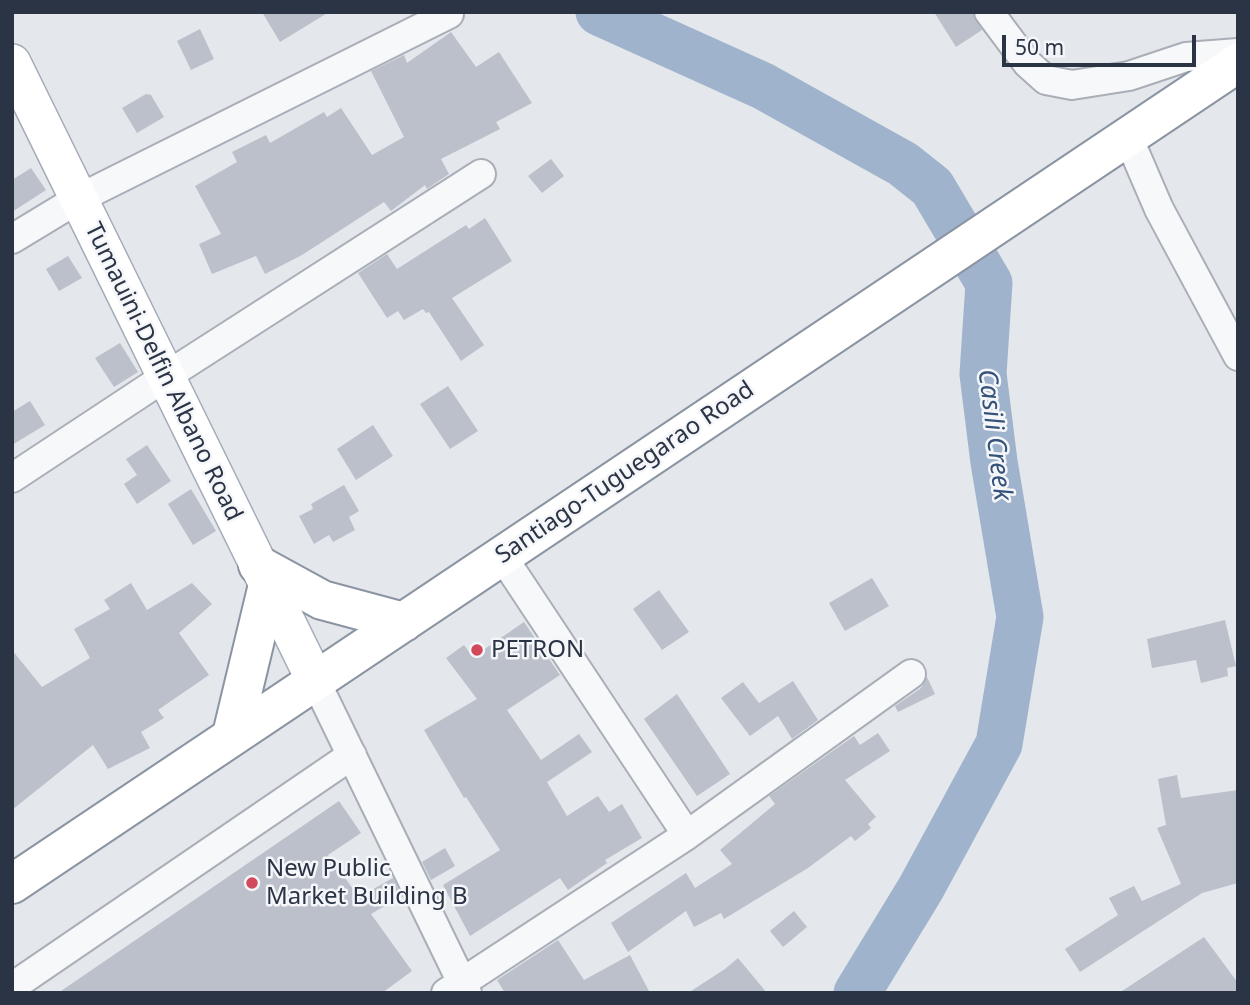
<!DOCTYPE html>
<html>
<head>
<meta charset="utf-8">
<style>
  body { margin:0 }
  #map { position:relative; width:1250px; height:1005px; overflow:hidden; background:#e4e7ec; font-family:"Noto Sans",sans-serif }
  canvas { display:block }
  .frame { position:absolute; inset:0; border:14px solid #2b3445; pointer-events:none }
  .scale { position:absolute; left:1002px; top:35px; width:194px; height:32px; box-sizing:border-box; border:4px solid #2b3445; border-top:0; padding-left:9px; font-size:21px; line-height:24px; white-space:nowrap; color:#2b3445; -webkit-text-stroke:5px #f4f6f9; paint-order:stroke }
</style>
</head>
<body>
<div id="map">
<canvas width="1250" height="1005"></canvas>
<div class="frame"></div>
<div class="scale">50 m</div>
</div>
<script>
const ctx = document.querySelector('canvas').getContext('2d');
ctx.lineJoin = 'round';
function poly(rows) {
  const path = new Path2D();
  for (const r of rows) {
    path.moveTo(r[0], r[1]);
    for (let i = 2; i < r.length; i += 2) path.lineTo(r[i], r[i + 1]);
  }
  return path;
}
function stroke(path, color, width, dash) {
  ctx.strokeStyle = color;
  ctx.lineWidth = width;
  ctx.lineCap = dash ? 'butt' : 'round';
  ctx.setLineDash(dash || []);
  ctx.stroke(path);
}
function fillPath(path, color) {
  ctx.fillStyle = color;
  ctx.fill(path, 'evenodd');
}
function write(font, color, halo, rows, align = 'center') {
  ctx.font = font + ' "Noto Sans",sans-serif';
  ctx.lineWidth = 5;
  ctx.setLineDash([]);
  ctx.textBaseline = 'middle';
  ctx.strokeStyle = halo;
  ctx.fillStyle = color;
  for (const [text, x, y, turn = 0] of rows) {
    ctx.save();
    ctx.translate(x, y);
    ctx.rotate((+turn || 0) * Math.PI / 180);
    ctx.textAlign = isNaN(turn) ? turn : align;
    if (halo) ctx.strokeText(text, 0, 0);
    ctx.fillText(text, 0, 0);
    ctx.restore();
  }
}
const river = poly([
  [599,12,763,86,903,164,932,187,989,283,983,374,994,462,1020,617,999,744,921,888,857,993]
]);
const building = poly([
  [262,12,329,12,280,42],
  [934,12,973,12,982,30,956,47],
  [200,29,214,59,191,70,177,41],
  [451,32,476,67,499,52,532,103,496,122,500,129,441,159,449,174,427,189,425,185,391,211,384,202,302,255,265,274,256,256,212,274,199,244,221,234,195,186,237,162,232,152,266,135,270,143,324,112,327,117,341,108,372,155,404,137,371,71,404,55,407,63],
  [146,94,151,95,164,117,137,133,122,108],
  [551,159,564,176,542,193,528,176],
  [31,168,46,190,12,212,12,180],
  [485,218,512,261,452,298,484,345,461,361,429,312,426,313,423,309,404,320,398,311,387,318,358,273,387,254,397,269,466,225,469,229],
  [68,256,82,278,59,291,46,269],
  [120,343,138,372,114,387,95,358],
  [448,386,478,431,450,449,420,404],
  [30,401,45,425,12,445,12,412],
  [373,425,393,456,356,480,337,449],
  [147,445,171,481,137,504,124,484,137,475,126,459],
  [344,485,359,511,349,517,355,530,333,542,329,535,314,544,299,516,313,509,311,504],
  [191,489,216,531,193,545,168,504],
  [872,578,889,606,845,631,829,603],
  [131,583,147,610,192,583,212,604,179,633,209,675,158,710,164,718,141,732,150,748,108,769,93,745,12,810,12,650,42,687,90,658,74,629,110,609,104,600],
  [659,590,689,632,662,650,633,609],
  [1225,620,1236,666,1227,668,1228,676,1201,683,1196,660,1152,668,1147,639],
  [524,622,560,675,507,710,541,760,579,734,592,752,547,782,567,816,598,796,609,812,622,804,642,838,605,860,607,863,568,890,560,878,470,936,443,885,500,850,466,797,464,798,424,730,477,699,446,658,464,645,473,657],
  [927,677,935,694,898,712,895,706,921,688],
  [793,681,818,720,792,739,778,716,750,736,721,698,743,682,759,703],
  [677,694,730,774,697,796,644,719],
  [878,733,890,751,845,780,876,817,868,824,871,828,855,841,851,836,808,868,724,919,721,913,694,927,686,911,628,952,611,923,686,873,695,888,732,864,720,850,775,804,769,796,854,736,860,745],
  [1177,775,1181,798,1238,790,1238,883,1202,893,1080,972,1065,949,1118,915,1109,898,1134,886,1142,901,1181,884,1157,828,1166,825,1158,779],
  [339,801,361,833,328,855,359,897,393,878,402,896,371,914,412,971,382,993,58,993],
  [445,848,455,866,431,880,422,862],
  [794,911,807,927,783,947,770,931],
  [1204,937,1238,983,1238,993,1119,993],
  [558,940,584,980,630,955,650,993,505,993,497,980],
  [738,958,767,993,688,993,725,969]
]);
const minor = poly([
  [989,12,1027,63,1046,80,1072,85,1129,76,1186,57,1238,53],
  [1128,137,1159,209,1238,356],
  [12,239,78,199,449,14],
  [12,478,165,377,481,174],
  [502,556,687,835],
  [315,680,467,993],
  [12,987,352,755],
  [446,993,687,835,911,674]
]);
const major = poly([
  [12,63,315,680]
]);
const highway = poly([
  [258,565,322,600,404,622],
  [232,735,268,585],
  [12,884,1238,63]
]);
const markers = [
  [477,650,7,"#d1495b"],
  [252,883,7,"#d1495b"]
];
const streetNames = [
  ["Tumauini-Delfin Albano Road",163,372,64],
  ["Santiago-Tuguegarao Road",625,473,-34]
];
const poiNames = [
  ["PETRON",491,650],
  ["New Public",266,869],
  ["Market Building B",266,897]
];
const waterNames = [
  ["Casili Creek",994,435,83]
];
stroke(river, '#9fb4cc', 47);
fillPath(building, '#bbc0ca');
stroke(minor, '#a9aeb7', 32);
stroke(major, '#a3abb8', 40);
stroke(highway, '#8b94a3', 42);
stroke(minor, '#f7f8fa', 28);
stroke(major, '#fff', 37);
stroke(highway, '#fff', 38);
for (const [x, y, r, color] of markers) {
  const dot = new Path2D();
  dot.arc(x, y, r, 0, 2 * Math.PI);
  ctx.fillStyle = color;
  ctx.fill(dot);
  stroke(dot, '#f4f6f9', 2.5);
}
write('24px', '#2b3445', '#f4f6f9', streetNames);
write('24px', '#2b3445', '#f4f6f9', poiNames, 'left');
write('italic 26px', '#34527a', '#f4f6f9', waterNames);
</script>
</body>
</html>
